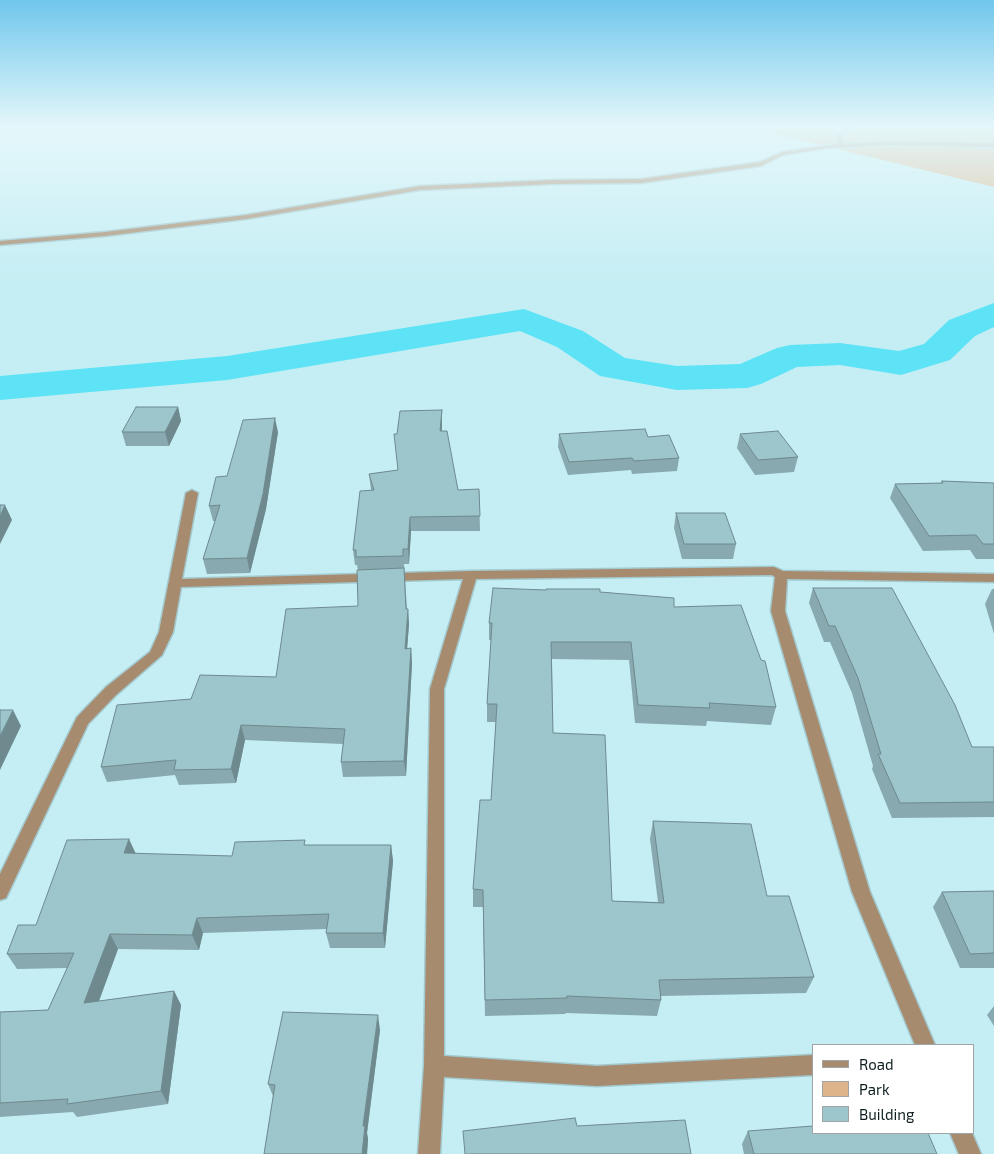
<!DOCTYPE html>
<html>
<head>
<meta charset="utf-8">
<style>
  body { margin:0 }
  #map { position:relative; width:994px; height:1154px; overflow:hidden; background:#c4eef4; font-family:"Exo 2",sans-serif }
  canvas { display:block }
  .legend { position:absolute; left:812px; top:1044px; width:162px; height:90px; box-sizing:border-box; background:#fff; border:1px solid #9fa5a6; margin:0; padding:6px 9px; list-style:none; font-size:15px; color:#0e1e20 }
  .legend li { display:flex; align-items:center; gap:10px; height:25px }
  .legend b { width:25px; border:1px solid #9fa5a6 }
</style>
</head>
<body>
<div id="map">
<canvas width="994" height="1154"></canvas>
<ul class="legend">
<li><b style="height:6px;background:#a78b6e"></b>Road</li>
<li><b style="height:14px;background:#deb58a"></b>Park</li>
<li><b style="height:14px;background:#9dc5cc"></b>Building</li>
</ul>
</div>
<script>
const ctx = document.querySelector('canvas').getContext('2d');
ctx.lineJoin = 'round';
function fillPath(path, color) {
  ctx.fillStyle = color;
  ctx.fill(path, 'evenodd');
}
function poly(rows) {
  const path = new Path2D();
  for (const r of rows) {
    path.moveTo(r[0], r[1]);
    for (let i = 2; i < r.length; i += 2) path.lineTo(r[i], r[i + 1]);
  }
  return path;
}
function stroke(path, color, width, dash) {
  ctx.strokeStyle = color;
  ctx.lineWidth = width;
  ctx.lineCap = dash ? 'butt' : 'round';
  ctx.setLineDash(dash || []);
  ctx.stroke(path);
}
const green = poly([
  [770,127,994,127,994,187,767,132]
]);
const river = poly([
  [994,303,994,327,975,336,950,360,901,375,840,365,797,367,761,384,747,388,677,390,600,376,557,347,520,331,227,380,0,400,0,376,227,356,524,309,583,331,625,358,677,366,740,364,777,348,790,345,840,343,899,351,924,344,949,320,994,303]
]);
const street = poly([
  [848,127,854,127,841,136,844,144,888,141,994,143,994,147,888,145,827,148,783,155,761,166,641,183,553,184,420,190,246,219,105,236,0,245,0,241,105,232,246,215,420,186,553,180,641,179,760,162,782,152,839,144,835,136,848,127],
  [192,490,198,493,182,579,471,571,774,567,783,571,994,574,994,582,787,579,785,611,870,892,935,1045,915,1045,852,892,771,611,775,577,772,575,476,579,444,689,444,1056,597,1066,813,1055,813,1075,597,1086,444,1077,440,1154,418,1154,424,1066,430,689,463,579,181,587,173,632,162,655,116,695,88,724,6,898,0,900,0,874,77,717,106,687,150,652,159,632,186,493,192,490],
  [950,1133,972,1133,981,1154,959,1154,950,1133]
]);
const wall = poly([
  [178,407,181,421,169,446,126,446,122,432],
  [442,410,442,431,458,490,479,489,480,531,411,531,409,564,404,564,407,609,408,609,409,624,407,649,411,648,412,663,406,776,343,777,341,762,343,744,245,740,236,783,179,785,175,775,107,782,101,767,191,699,276,677,358,606,358,570,357,565,355,565,353,550,371,490,369,474,398,470,397,434],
  [278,432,266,509,250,573,207,574,203,559,215,521,213,521,209,506,227,476],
  [559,434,648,437,679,458,677,471,632,474,631,470,568,475,558,447],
  [740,434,798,457,794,472,755,475,737,448],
  [942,481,994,483,994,559,976,559,970,550,923,551,890,498,895,484,941,483],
  [676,513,736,544,733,559,682,559,674,528],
  [813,588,972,747,994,747,994,817,892,818,872,769,873,766,852,693,830,642,824,642,809,603],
  [992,589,994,589,994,634,985,604],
  [600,592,674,607,776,707,771,725,707,721,706,726,635,723,629,660,552,659,553,733,612,901,658,902,650,839,653,821,767,896,814,977,806,993,661,996,661,1000,657,1016,566,1013,565,1014,485,1016,483,907,473,907,473,889,491,800,496,722,487,722,487,704,491,640,489,640,489,623],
  [306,845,391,845,393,861,385,948,330,948,326,933,327,929,203,933,199,950,118,949,99,1001,174,991,181,1005,168,1104,77,1117,73,1112,0,1117,0,1012,48,1010,67,968,17,969,7,954,36,925,136,854,232,856],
  [994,891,994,968,960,968,933,907,942,892],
  [994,1006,994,1026,987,1015],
  [380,1030,367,1133,368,1139,367,1154,264,1154,273,1096,268,1084],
  [748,1131,937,1154,744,1154,742,1144]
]);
const shadedWall = poly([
  [178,407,181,421,169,446,165,432],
  [442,410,442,424,441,445,440,431],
  [275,418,278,432,266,509,250,573,247,558],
  [5,505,12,520,0,544,0,516],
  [410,517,411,531,409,564,408,549],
  [408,609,409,624,406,663,405,649],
  [411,648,412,663,406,776,404,761],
  [13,710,21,726,0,770,0,736],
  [241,725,245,740,236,783,231,769],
  [129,839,136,854,124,853],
  [391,845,393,861,385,948,383,933],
  [197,918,203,933,199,950,192,935],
  [110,934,118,949,93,1017,84,1003],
  [174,991,181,1005,168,1104,161,1091],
  [378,1015,380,1030,367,1133,368,1139,367,1154,362,1154,363,1126]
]);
const building = poly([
  [136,407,178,407,165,432,122,432,136,407],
  [442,410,440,431,447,431,458,490,479,489,480,516,410,517,408,549,403,549,403,556,356,557,356,550,353,550,360,491,374,490,369,474,398,470,394,434,397,434,400,411,442,410],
  [275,418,263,494,247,558,203,559,220,505,209,506,216,477,227,476,243,420,275,418],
  [645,429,648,437,669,435,679,458,634,461,632,458,569,462,559,434,645,429],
  [778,431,798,457,758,460,740,434,778,431],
  [942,481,994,483,994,544,983,544,976,535,929,536,895,484,943,483,942,481],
  [0,505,5,505,0,516,0,505],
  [676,513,725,513,736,544,684,544,676,513],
  [404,568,406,609,408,609,405,649,411,648,404,761,341,762,345,729,241,725,231,769,174,770,176,760,101,767,117,705,191,699,200,675,276,677,286,609,358,606,357,570,404,568],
  [493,588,546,590,546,589,600,589,600,592,674,598,674,607,741,605,761,660,765,661,776,707,709,703,710,708,638,705,631,642,551,642,553,733,605,735,612,901,664,903,653,821,751,824,767,896,789,896,814,977,659,980,661,1000,567,996,567,998,485,1000,483,890,473,889,480,800,491,800,497,704,487,704,492,623,489,623,493,588],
  [813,588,892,588,955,705,972,747,994,747,994,802,900,803,878,754,881,754,858,678,835,626,829,626,813,588],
  [0,710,13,710,0,736,0,710],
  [129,839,124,853,232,856,235,842,305,840,304,845,391,845,383,933,326,933,329,914,197,918,192,935,110,934,84,1003,174,991,161,1091,67,1104,68,1099,0,1103,0,1012,48,1010,74,953,7,954,18,925,36,925,67,840,129,839],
  [994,891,994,953,970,954,942,892,994,891],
  [283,1012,378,1015,363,1126,365,1126,362,1154,264,1154,275,1085,268,1084,283,1012],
  [575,1118,577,1126,685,1120,691,1154,465,1154,463,1131,575,1118],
  [813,1126,813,1133,928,1133,937,1154,754,1154,748,1131,813,1126]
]);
fillPath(green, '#deb58a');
fillPath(river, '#5de3f5');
stroke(street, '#a3c9ce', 3);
fillPath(street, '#a78b6e');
fillPath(wall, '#87a9af');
fillPath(shadedWall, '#6e8a8f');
fillPath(building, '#9dc5cc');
stroke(building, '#6e8a8f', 1);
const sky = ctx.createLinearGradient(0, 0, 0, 288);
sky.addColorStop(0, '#70c7ed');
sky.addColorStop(0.44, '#e4f7fa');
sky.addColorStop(1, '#e4f7fa00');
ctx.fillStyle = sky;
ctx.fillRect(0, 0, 994, 288);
</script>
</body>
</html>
